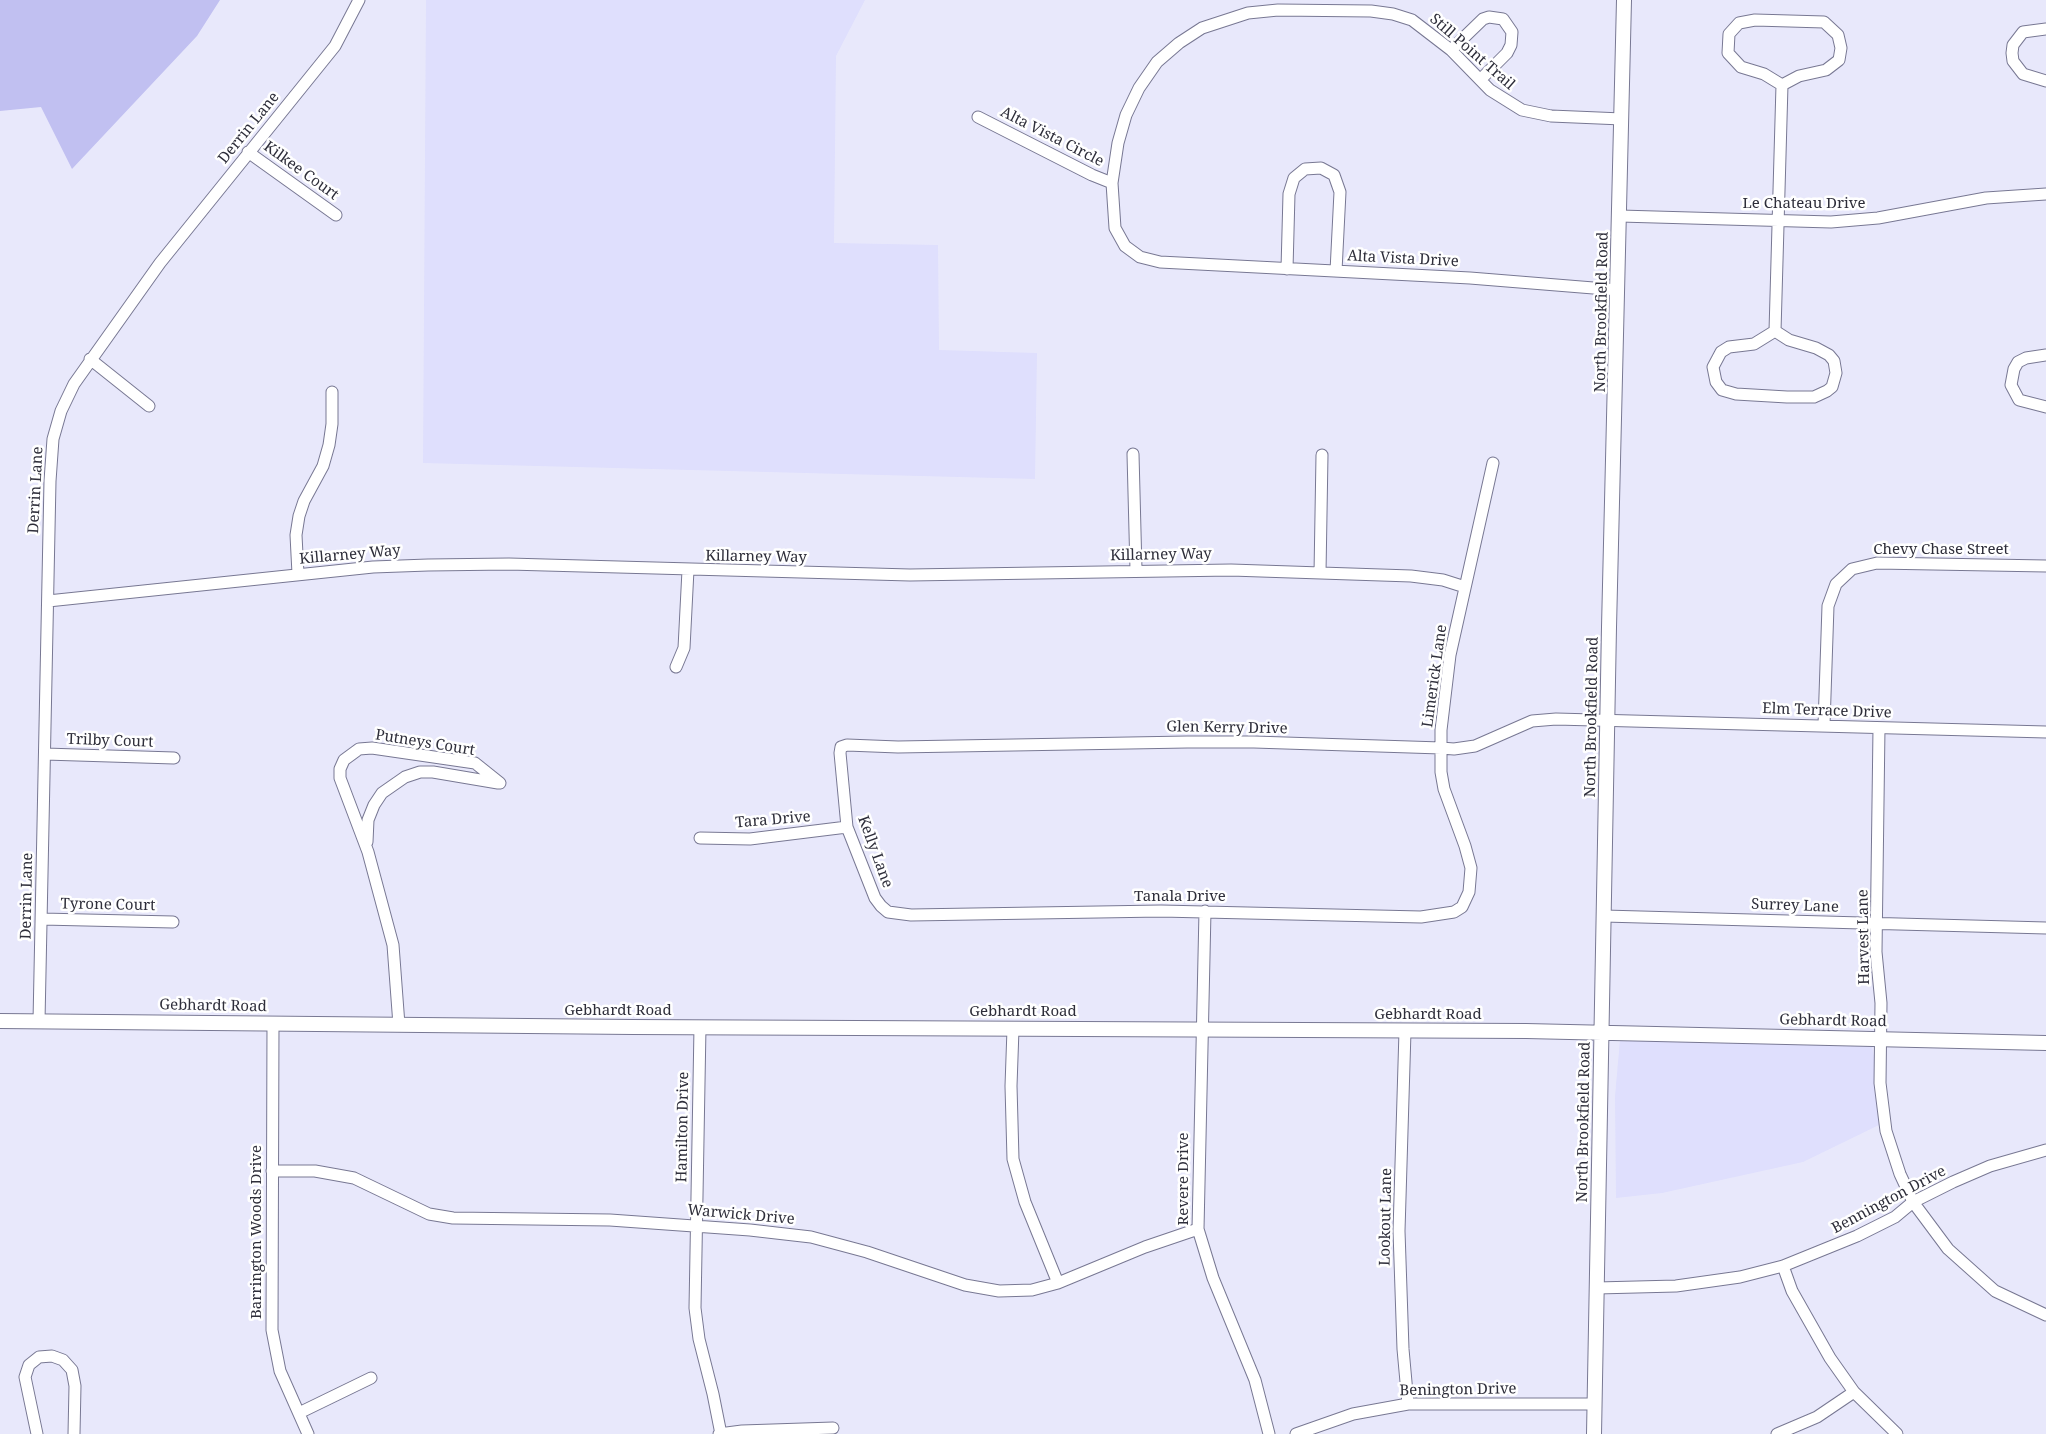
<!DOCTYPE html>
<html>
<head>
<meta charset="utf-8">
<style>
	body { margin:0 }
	canvas { display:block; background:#e8e8fb }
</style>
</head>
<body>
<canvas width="2046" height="1434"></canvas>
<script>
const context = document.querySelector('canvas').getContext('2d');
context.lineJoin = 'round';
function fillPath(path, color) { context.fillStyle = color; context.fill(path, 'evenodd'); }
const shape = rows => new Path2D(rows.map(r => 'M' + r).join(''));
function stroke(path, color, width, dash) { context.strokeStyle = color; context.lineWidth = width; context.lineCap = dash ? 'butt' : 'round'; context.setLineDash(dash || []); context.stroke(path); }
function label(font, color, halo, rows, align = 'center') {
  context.font = font + ' "Noto Serif",serif'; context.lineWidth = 5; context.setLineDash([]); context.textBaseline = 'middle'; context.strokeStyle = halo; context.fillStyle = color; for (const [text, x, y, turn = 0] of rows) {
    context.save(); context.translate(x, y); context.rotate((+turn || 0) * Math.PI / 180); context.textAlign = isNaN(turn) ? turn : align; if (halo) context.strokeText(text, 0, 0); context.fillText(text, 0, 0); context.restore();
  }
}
fillPath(shape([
	[426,0,865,0,836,56,834,243,938,245,939,350,1037,353,1035,479,423,463],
	[1620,1040,1864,1042,1872,1047,1875,1062,1874,1087,1879,1125,1803,1162,1662,1193,1616,1198,1615,1096]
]), '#dfdffd');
fillPath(shape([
	[0,0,220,0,197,36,72,169,41,107,0,111]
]), '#c1c0f1');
const minor = shape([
	[1755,20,1824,22,1838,35,1841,48,1839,60,1826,70,1799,76,1782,85,1764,74,1741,67,1728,53,1729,34,1739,23,1755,20],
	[2046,29,2023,32,2013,45,2012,53,2013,61,2023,74,2046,81],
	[1451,50,1483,19,1489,17,1503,19,1512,32,1511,45,1507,53,1481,79],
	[978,117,1092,175,1112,183],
	[248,152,336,215],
	[1620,216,1831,222,1878,218,1986,198,2046,194],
	[1287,269,1289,194,1294,178,1305,169,1321,168,1334,175,1340,192,1336,271],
	[1618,290,1470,278,1160,262,1140,257,1125,246,1115,228,1112,183,1118,143,1126,115,1139,88,1157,62,1179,43,1202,28,1248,13,1278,10,1371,11,1393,14,1412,20,1451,50,1490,90,1522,110,1551,116,1622,119],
	[1775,331,1789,340,1816,348,1829,355,1834,361,1836,373,1832,387,1827,391,1814,397,1787,397,1736,394,1722,390,1716,382,1713,367,1721,352,1729,347,1754,344,1775,331],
	[1775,331,1782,85],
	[2046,355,2026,358,2018,362,2014,369,2011,385,2019,400,2046,407],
	[90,359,149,406],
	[1133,454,1136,570],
	[1493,463,1450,655,1441,730,1441,772,1444,789,1465,846,1471,868,1469,892,1462,907,1454,912,1421,917,1161,911,911,915,888,912,881,906,875,898,847,827,840,753,841,747,847,745,898,747,1187,742,1254,742,1441,748,1454,749,1475,746,1532,721,1556,719,2046,732],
	[1320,573,1322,455],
	[298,574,296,535,299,516,304,501,323,466,329,445,332,424,332,392],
	[48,601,373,567,428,565,509,564,910,575,1231,570,1411,576,1443,580,1465,587],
	[676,667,684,648,688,570],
	[1824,725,1828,606,1836,584,1852,569,1877,563,2046,566],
	[1879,728,1876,952,1881,1003,1880,1083,1886,1131,1900,1174,1913,1202,1948,1249,1995,1291,2046,1315],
	[45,754,174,758],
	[700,838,750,839,847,827],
	[367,842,368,820,374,805,382,793,405,777,420,772,433,772,498,783],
	[1205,911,1198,1229,1213,1278,1255,1380,1269,1434],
	[1604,916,2046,928],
	[42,919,173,922],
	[39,1021,50,481,53,439,61,411,74,384,160,263,335,46,359,0],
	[273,1024,272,1330,280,1371,308,1434],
	[399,1025,393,945,368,852,340,778,340,769,344,760,359,749,372,748,475,763,500,783],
	[700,1027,695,1308,699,1339,713,1394,721,1434],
	[1013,1029,1011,1086,1013,1159,1025,1202,1058,1283],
	[1405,1031,1399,1231,1403,1349,1408,1404],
	[272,1171,315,1171,354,1178,429,1214,453,1218,610,1220,750,1230,811,1237,867,1252,965,1285,999,1291,1032,1290,1058,1283,1145,1247,1198,1229],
	[1783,1266,1792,1291,1830,1358,1854,1392,1897,1434],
	[1597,1288,1676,1286,1740,1277,1783,1266,1857,1236,1895,1217,1913,1202,1953,1182,1990,1166,2046,1150],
	[299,1413,371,1378],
	[37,1434,25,1377,29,1365,39,1357,52,1356,63,1360,72,1370,75,1386,74,1434],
	[719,1434,742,1431,833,1428],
	[1296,1434,1353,1414,1408,1404,1595,1404],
	[1777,1434,1817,1417,1854,1392]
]);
const tertiary = shape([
	[0,1021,633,1027,1526,1031,2046,1043],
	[1594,1434,1609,627,1624,0]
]);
stroke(minor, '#787893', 13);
stroke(tertiary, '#787893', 16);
stroke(minor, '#fff', 11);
stroke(tertiary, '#fff', 14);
label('15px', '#2e2e3a', '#fff', [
	["Still Point Trail",1472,52,41],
	["Derrin Lane",249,128,-51],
	["Alta Vista Circle",1052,137,27],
	["Kilkee Court",301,171,36],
	["Le Chateau Drive",1804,204],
	["Alta Vista Drive",1403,259,3],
	["North Brookfield Road",1602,312,-89],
	["Derrin Lane",36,490,-87],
	["Chevy Chase Street",1941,550],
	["Killarney Way",350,555,-5],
	["Killarney Way",1161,555,-1],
	["Killarney Way",756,557,1],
	["Limerick Lane",1435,676,-82],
	["Elm Terrace Drive",1827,711,2],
	["North Brookfield Road",1592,717,-89],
	["Glen Kerry Drive",1227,728,1],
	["Trilby Court",110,741,2],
	["Putneys Court",425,743,9],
	["Tara Drive",773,820,-5],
	["Kelly Lane",875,852,70],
	["Derrin Lane",27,896,-89],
	["Tanala Drive",1180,897],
	["Tyrone Court",108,905,1],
	["Surrey Lane",1795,906,2],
	["Harvest Lane",1864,937,-91],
	["Gebhardt Road",213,1006,1],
	["Gebhardt Road",618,1011],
	["Gebhardt Road",1023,1012],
	["Gebhardt Road",1428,1015],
	["Gebhardt Road",1833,1021,1],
	["North Brookfield Road",1584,1122,-89],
	["Hamilton Drive",683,1127,-89],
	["Revere Drive",1184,1179,-90],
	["Bennington Drive",1889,1200,-28],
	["Warwick Drive",741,1215,5],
	["Lookout Lane",1386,1217,-89],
	["Barrington Woods Drive",257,1232,-90],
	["Benington Drive",1458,1390,-1]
]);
</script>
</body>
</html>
